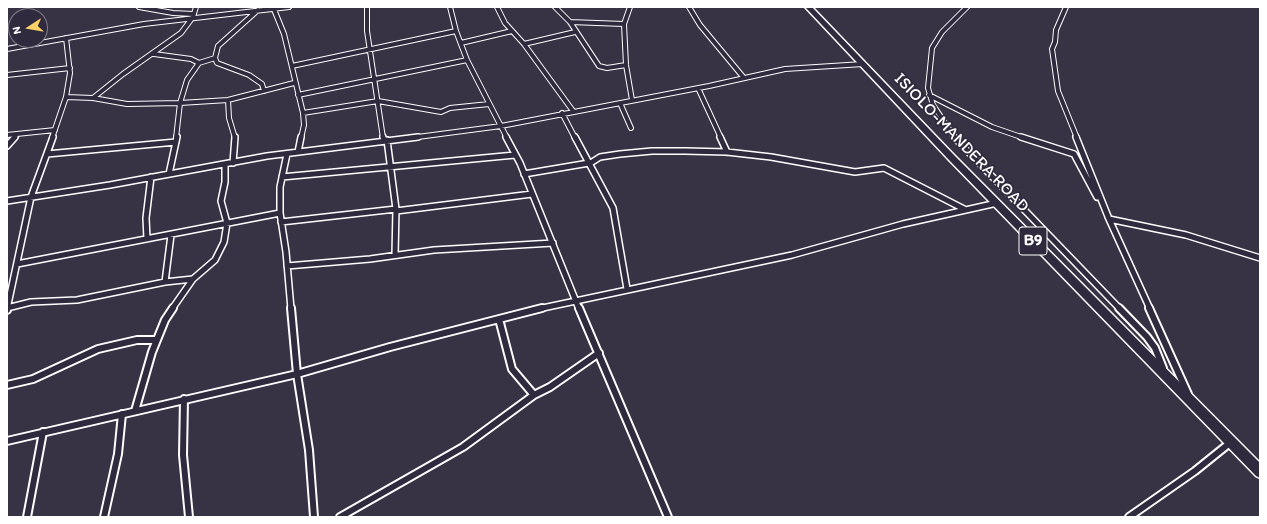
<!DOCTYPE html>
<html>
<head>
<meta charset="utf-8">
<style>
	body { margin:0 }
	#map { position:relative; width:1267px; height:524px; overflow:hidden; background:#373345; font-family:Itim,sans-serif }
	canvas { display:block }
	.frame { position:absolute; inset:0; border:8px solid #fff; pointer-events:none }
	.north { position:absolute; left:8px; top:8px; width:40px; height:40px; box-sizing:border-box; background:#2f2a3d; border:1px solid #827f8b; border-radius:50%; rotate:258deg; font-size:11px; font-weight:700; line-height:16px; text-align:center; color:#fff }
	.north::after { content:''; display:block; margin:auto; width:14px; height:18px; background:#ffd166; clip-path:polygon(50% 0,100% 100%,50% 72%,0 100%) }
</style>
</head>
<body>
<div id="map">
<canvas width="1267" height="524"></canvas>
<div class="frame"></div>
<div class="north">N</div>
</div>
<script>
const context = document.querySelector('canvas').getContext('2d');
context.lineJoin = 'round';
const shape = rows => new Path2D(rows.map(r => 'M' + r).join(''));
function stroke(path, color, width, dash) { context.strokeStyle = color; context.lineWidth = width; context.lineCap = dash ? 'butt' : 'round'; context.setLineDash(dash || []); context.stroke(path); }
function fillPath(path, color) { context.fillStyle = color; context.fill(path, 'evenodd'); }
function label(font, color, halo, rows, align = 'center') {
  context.font = font + ' Itim,sans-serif'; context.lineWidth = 3.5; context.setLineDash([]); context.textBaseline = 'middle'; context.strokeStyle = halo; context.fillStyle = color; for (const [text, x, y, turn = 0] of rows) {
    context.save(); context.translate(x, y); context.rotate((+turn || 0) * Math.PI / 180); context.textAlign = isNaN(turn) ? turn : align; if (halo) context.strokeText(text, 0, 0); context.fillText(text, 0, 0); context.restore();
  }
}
const minorFar2 = shape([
	[139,7,173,13,193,14],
	[273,7,284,34,303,113,304,125,301,138],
	[367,7,367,31,383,138],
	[450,7,456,31,467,60,507,138],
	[497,7,505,23,524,44,573,111],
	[555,7,570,22,599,66,607,68,626,65],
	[630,7,624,24,626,65,632,100],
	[689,7,700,25,744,78],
	[1066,7,1056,30,1055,42,1052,49,1058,91,1077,138],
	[258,10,218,46,215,58,217,63,249,75,262,84,264,91],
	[570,22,624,24],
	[461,43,512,31],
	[524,44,575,32],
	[7,49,144,24,289,7],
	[154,54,191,59,199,63],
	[292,66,456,31],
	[7,75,70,68],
	[698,88,721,138],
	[298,95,467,60],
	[929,95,992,127,1024,138],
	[66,97,93,98,127,104,180,103,228,100,294,83],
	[93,98,123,74,181,33,193,17,196,7],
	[228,100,229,118,235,138],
	[620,103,631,128],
	[303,113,378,101,441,112,450,108,489,104],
	[562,113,575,138],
	[7,135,55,130],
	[14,138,16,135],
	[52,138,66,97,70,73,66,38],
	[176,138,180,103,187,80,199,63,215,58],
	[410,138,501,126,709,86,785,69,863,64],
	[955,138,933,105,928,88,932,48,942,32,967,7]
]);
const minorFar1 = shape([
	[383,137,384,141],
	[506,137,520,163,579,309],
	[575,137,613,208,627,289],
	[720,137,727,152],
	[954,137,1120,309],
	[1021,137,1074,154,1097,197],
	[1076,137,1109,219,1150,309],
	[387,140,396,209,395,255],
	[7,146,15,137],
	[298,152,301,137],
	[47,154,176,142],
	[287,154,280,187,280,213,286,252,291,309],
	[233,163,235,137],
	[589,164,600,157,620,154,652,151,685,151,727,152,771,157,855,172,884,168,964,209],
	[169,174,177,137],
	[524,174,589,163],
	[282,177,515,155],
	[7,201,110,185,267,156,418,137],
	[396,211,532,194],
	[1108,217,1109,219,1186,235,1260,258],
	[281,222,396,209],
	[147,239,146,218,151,177],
	[17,264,280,213],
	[287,266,370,259,434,250,553,243],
	[165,282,171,235],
	[7,308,31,302,77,300,165,282,193,279,215,260,224,242,227,223,221,201,225,182,225,165],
	[7,309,31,197,53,137],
	[172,309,193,279],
	[538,309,792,255,903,224,997,203]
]);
const minor = shape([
	[291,308,297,374,309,450,314,517],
	[579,308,668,517],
	[1119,308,1147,337,1155,348,1163,368],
	[1149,308,1188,394],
	[7,310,7,308],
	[499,319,512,369,534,395],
	[7,385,33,379,98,349,137,340,156,340],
	[184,399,183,455,189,517],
	[135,411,152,352,165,320,173,308],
	[7,441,297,374,390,347,542,308],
	[27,517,43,432],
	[104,517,118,454,122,414],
	[340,517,463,447,534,395,550,387,599,353],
	[1129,517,1195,471,1231,442]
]);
const trunk = shape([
	[805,7,812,7,954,155,1260,463,1260,478,1256,476,948,159,805,7]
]);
stroke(minorFar2, '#fff', 6);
stroke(minorFar1, '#fff', 8);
stroke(minor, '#fff', 10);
stroke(trunk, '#fff', 3);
stroke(minorFar2, '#2f2a3d', 4);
stroke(minorFar1, '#2f2a3d', 5);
stroke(minor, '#2f2a3d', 6);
fillPath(trunk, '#2f2a3d');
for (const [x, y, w] of [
	[1033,241,28]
]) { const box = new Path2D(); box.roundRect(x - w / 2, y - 14, w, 28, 3); context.fillStyle = '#2f2a3d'; context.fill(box); stroke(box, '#fff', 1); }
label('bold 16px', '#fff', null, [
	["B9",1033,241]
]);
label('17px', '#fff', '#2f2a3d', [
	["ISIOLO-MANDERA ROAD",961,143,46]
]);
</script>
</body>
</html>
